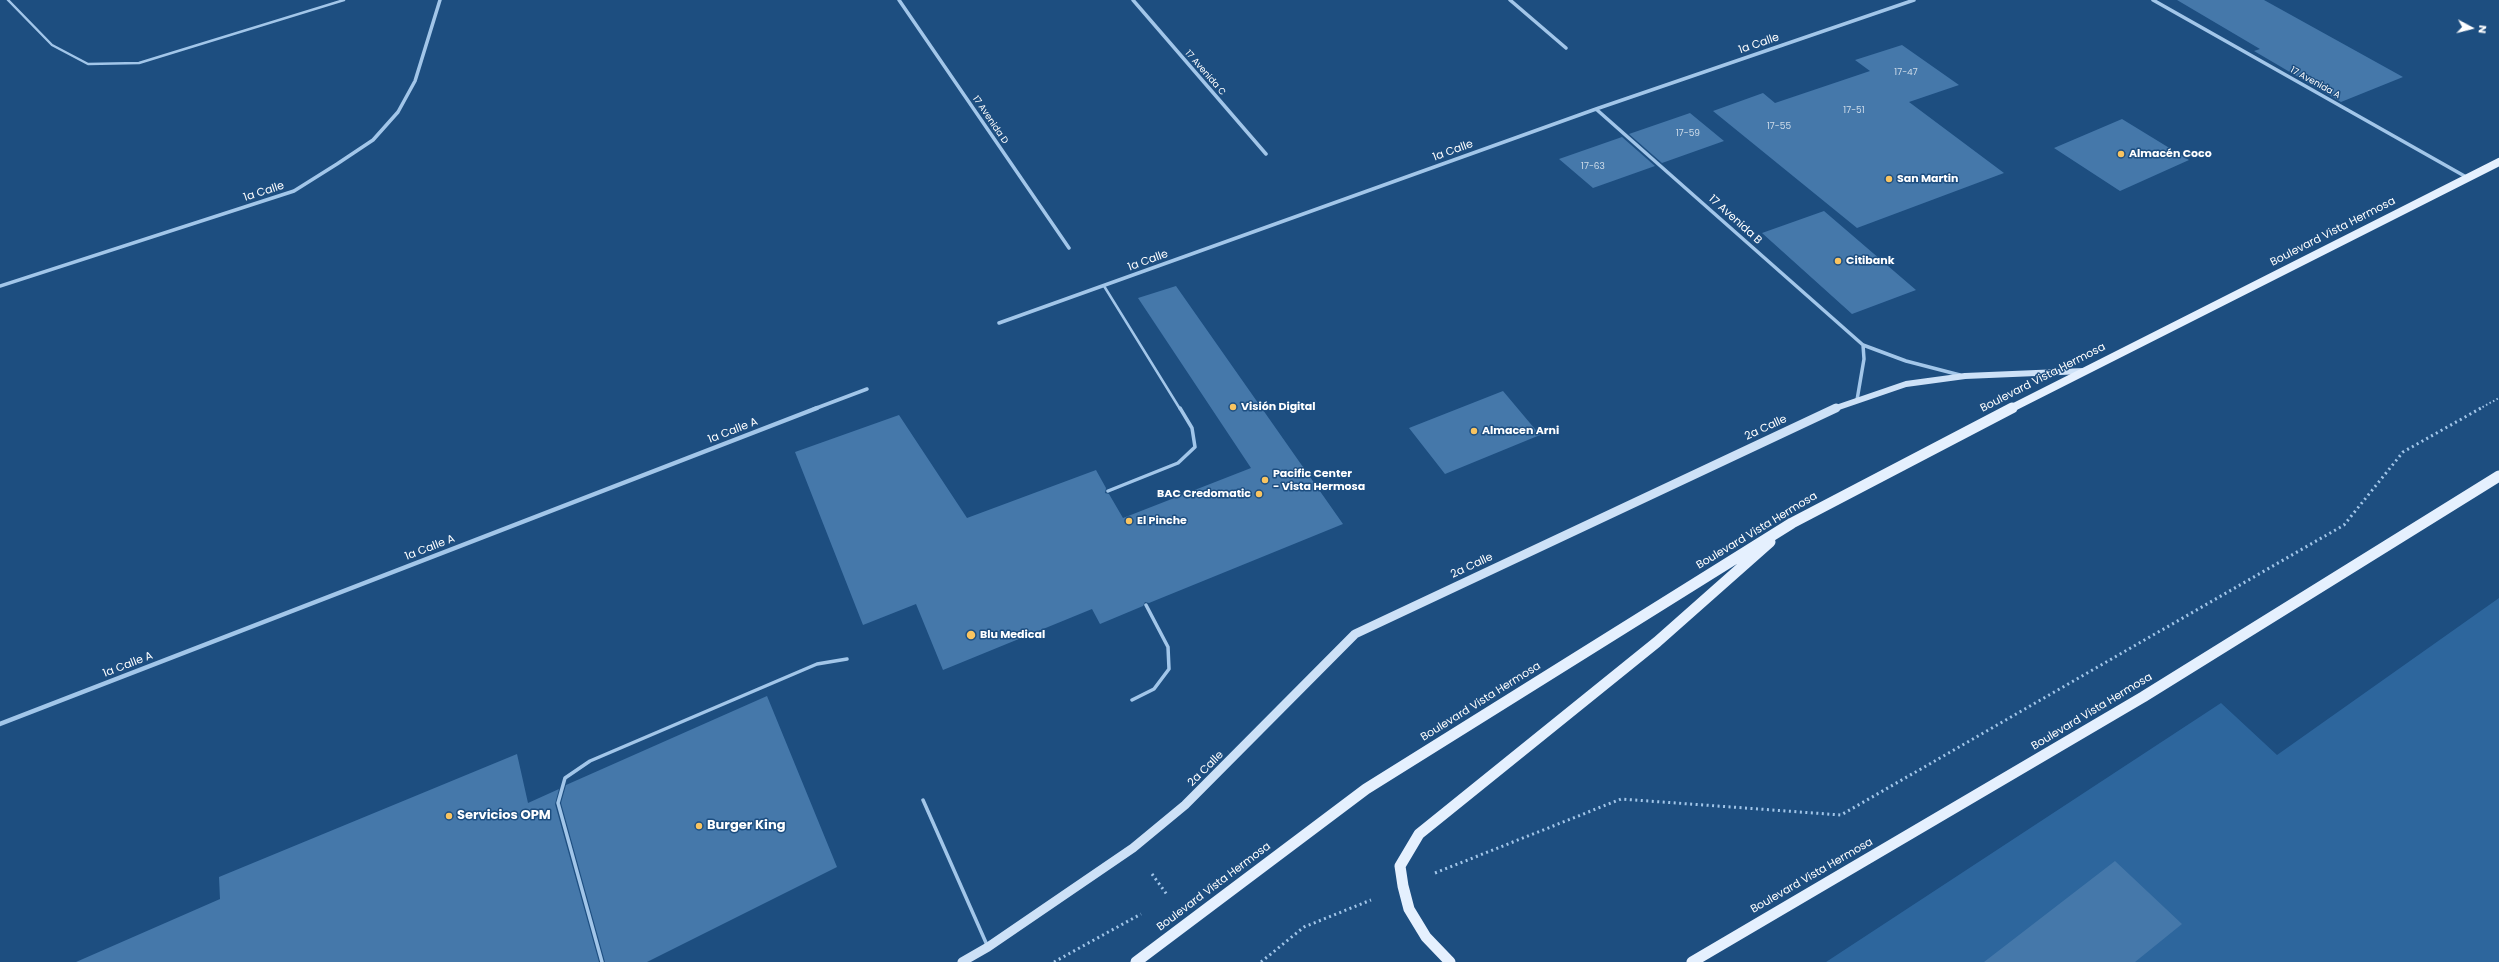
<!DOCTYPE html>
<html>
<head>
<meta charset="utf-8">
<style>
	body { margin:0 }
	#map { position:relative; width:2499px; height:962px; overflow:hidden; background:#1d4e80; font-family:Poppins,sans-serif }
	canvas { display:block }
	.north { position:absolute; left:2451px; top:8px; width:40px; height:40px; -webkit-text-stroke:3px #1d4e80; paint-order:stroke; rotate:97deg; font-size:11px; font-weight:700; line-height:16px; text-align:center; color:#fff }
	.north::after { content:''; display:block; margin:auto; width:14px; height:18px; background:#fff; clip-path:polygon(50% 0,100% 100%,50% 72%,0 100%) }
</style>
</head>
<body>
<div id="map">
<canvas width="2499" height="962"></canvas>
<div class="north">N</div>
</div>
<script>
const context = document.querySelector('canvas').getContext('2d');
context.lineJoin = 'round';
function fillPath(path, color) { context.fillStyle = color; context.fill(path, 'evenodd'); }
const shape = rows => new Path2D(rows.map(r => 'M' + r).join(''));
function stroke(path, color, width, dash) { context.strokeStyle = color; context.lineWidth = width; context.lineCap = dash ? 'butt' : 'round'; context.setLineDash(dash || []); context.stroke(path); }
function label(font, color, halo, rows, align = 'center') {
  context.font = font + ' Poppins,sans-serif'; context.lineWidth = 3; context.setLineDash([]); context.textBaseline = 'middle'; context.strokeStyle = halo; context.fillStyle = color; for (const [text, x, y, turn = 0] of rows) {
    context.save(); context.translate(x, y); context.rotate((+turn || 0) * Math.PI / 180); context.textAlign = isNaN(turn) ? turn : align; if (halo) context.strokeText(text, 0, 0); context.fillText(text, 0, 0); context.restore();
  }
}
fillPath(shape([
	[2499,598,2499,962,1826,962,2221,703,2277,755]
]), '#2d669d');
fillPath(shape([
	[2177,0,2264,0,2403,77,2341,102,2254,51,2260,49],
	[1902,45,1959,85,1909,102,2004,173,1857,228,1713,111,1763,93,1775,103,1870,71,1855,60],
	[1690,113,1724,141,1662,163,1629,134],
	[2122,119,2189,160,2120,191,2054,148],
	[1622,137,1655,166,1593,188,1559,159],
	[1824,211,1916,290,1852,314,1762,233],
	[1176,286,1343,524,1149,603,1145,602,1143,606,1100,624,1092,609,943,670,916,604,863,625,795,452,899,415,967,518,1096,470,1106,488,1105,493,1109,494,1123,518,1251,468,1138,298],
	[1503,391,1540,435,1445,474,1409,428],
	[767,696,837,867,647,962,605,962,561,803,566,785],
	[517,754,528,803,559,789,555,804,599,962,76,962,220,899,219,877],
	[2115,861,2182,924,2135,962,1984,962]
]), '#4578aa');
stroke(shape([
	[2479,409,2499,398]
]), '#a2c6e9', 2, [1.5, 2.5]);
stroke(shape([
	[1435,873,1621,799,1841,815,2344,525,2403,452,2481,408],
	[1152,874,1168,896],
	[1054,962,1141,914],
	[1261,962,1304,927,1371,900]
]), '#a2c6e9', 3, [2, 3.5]);
stroke(shape([
	[8,0,52,45,88,64,139,63,344,0],
	[1104,286,1180,409]
]), '#a2c6e9', 2.5);
stroke(shape([
	[1108,491,1178,463,1195,447,1192,428,1180,408],
	[1132,700,1154,689,1169,669,1168,647,1146,605],
	[923,800,987,945],
	[602,962,558,803,565,778,590,761,817,664,847,659]
]), '#a2c6e9', 3.5);
stroke(shape([
	[899,0,1069,248],
	[1133,0,1266,154],
	[1510,0,1566,48],
	[2153,0,2468,178],
	[1596,109,1863,345,1906,361,1960,375],
	[0,286,294,191,337,164,373,140,398,112,415,81,440,0],
	[999,323,1596,109,1914,0],
	[1857,400,1864,359,1863,345],
	[814,409,867,389]
]), '#a2c6e9', 3.5);
stroke(shape([
	[0,724,817,408]
]), '#a2c6e9', 4.5);
stroke(shape([
	[1833,409,1906,384,1965,376,2084,371]
]), '#cde1f7', 6);
stroke(shape([
	[962,962,988,947,1133,848,1185,805,1355,634,1836,408]
]), '#cde1f7', 9);
stroke(shape([
	[2010,409,2499,162]
]), '#e5f0fe', 8);
stroke(shape([
	[1136,962,1366,789,1792,523,2012,408],
	[1450,962,1426,937,1409,909,1403,886,1400,866,1419,834,1657,642,1770,542],
	[1692,962,2143,697,2499,476]
]), '#e5f0fe', 11);
for (const [x, y, r, color] of [
	[2121,154,4,"#f9c460"],
	[1889,179,4,"#f9c460"],
	[1838,261,4,"#f9c460"],
	[1233,407,4,"#f9c460"],
	[1474,431,4,"#f9c460"],
	[1265,480,4,"#f9c460"],
	[1259,494,4,"#f9c460"],
	[1129,521,4,"#f9c460"],
	[971,635,5,"#f9c460"],
	[449,816,4,"#f9c460"],
	[699,826,4,"#f9c460"]
]) { const dot = new Path2D(); dot.arc(x, y, r, 0, 2 * Math.PI); context.fillStyle = color; context.fill(dot); stroke(dot, '#1d4e80', 1.5); }
label('9px', '#fff', '#1d4e80', [
	["17 Avenida C",1205,73,49],
	["17 Avenida A",2315,83,29],
	["17 Avenida D",990,120,56]
]);
label('9px', '#d0ddea', null, [
	["17-47",1906,73],
	["17-51",1854,111],
	["17-55",1779,127],
	["17-59",1688,134],
	["17-63",1593,167]
]);
label('11px', '#fff', '#1d4e80', [
	["1a Calle",1759,44,-19],
	["1a Calle",1453,151,-20],
	["1a Calle",264,192,-18],
	["17 Avenida B",1735,220,42],
	["Boulevard Vista Hermosa",2333,232,-27],
	["1a Calle",1148,261,-20],
	["Boulevard Vista Hermosa",2043,378,-27],
	["2a Calle",1766,428,-25],
	["1a Calle A",733,431,-21],
	["Boulevard Vista Hermosa",1757,531,-31],
	["1a Calle A",430,548,-21],
	["2a Calle",1472,566,-25],
	["1a Calle A",128,665,-21],
	["Boulevard Vista Hermosa",1481,702,-32],
	["Boulevard Vista Hermosa",2092,712,-31],
	["2a Calle",1206,769,-45],
	["Boulevard Vista Hermosa",1812,876,-30],
	["Boulevard Vista Hermosa",1214,887,-37]
]);
label('bold 11px', '#fff', '#1d4e80', [
	["Almacén Coco",2129,154],
	["San Martin",1897,179],
	["Citibank",1846,261],
	["Visión Digital",1241,407],
	["Almacen Arni",1482,431],
	["Pacific Center",1273,474],
	["- Vista Hermosa",1273,487],
	["BAC Credomatic",1251,494,"right"],
	["El Pinche",1137,521],
	["Blu Medical",980,635]
], 'left');
label('bold 13px', '#fff', '#1d4e80', [
	["Servicios OPM",457,816],
	["Burger King",707,826]
], 'left');
</script>
</body>
</html>
